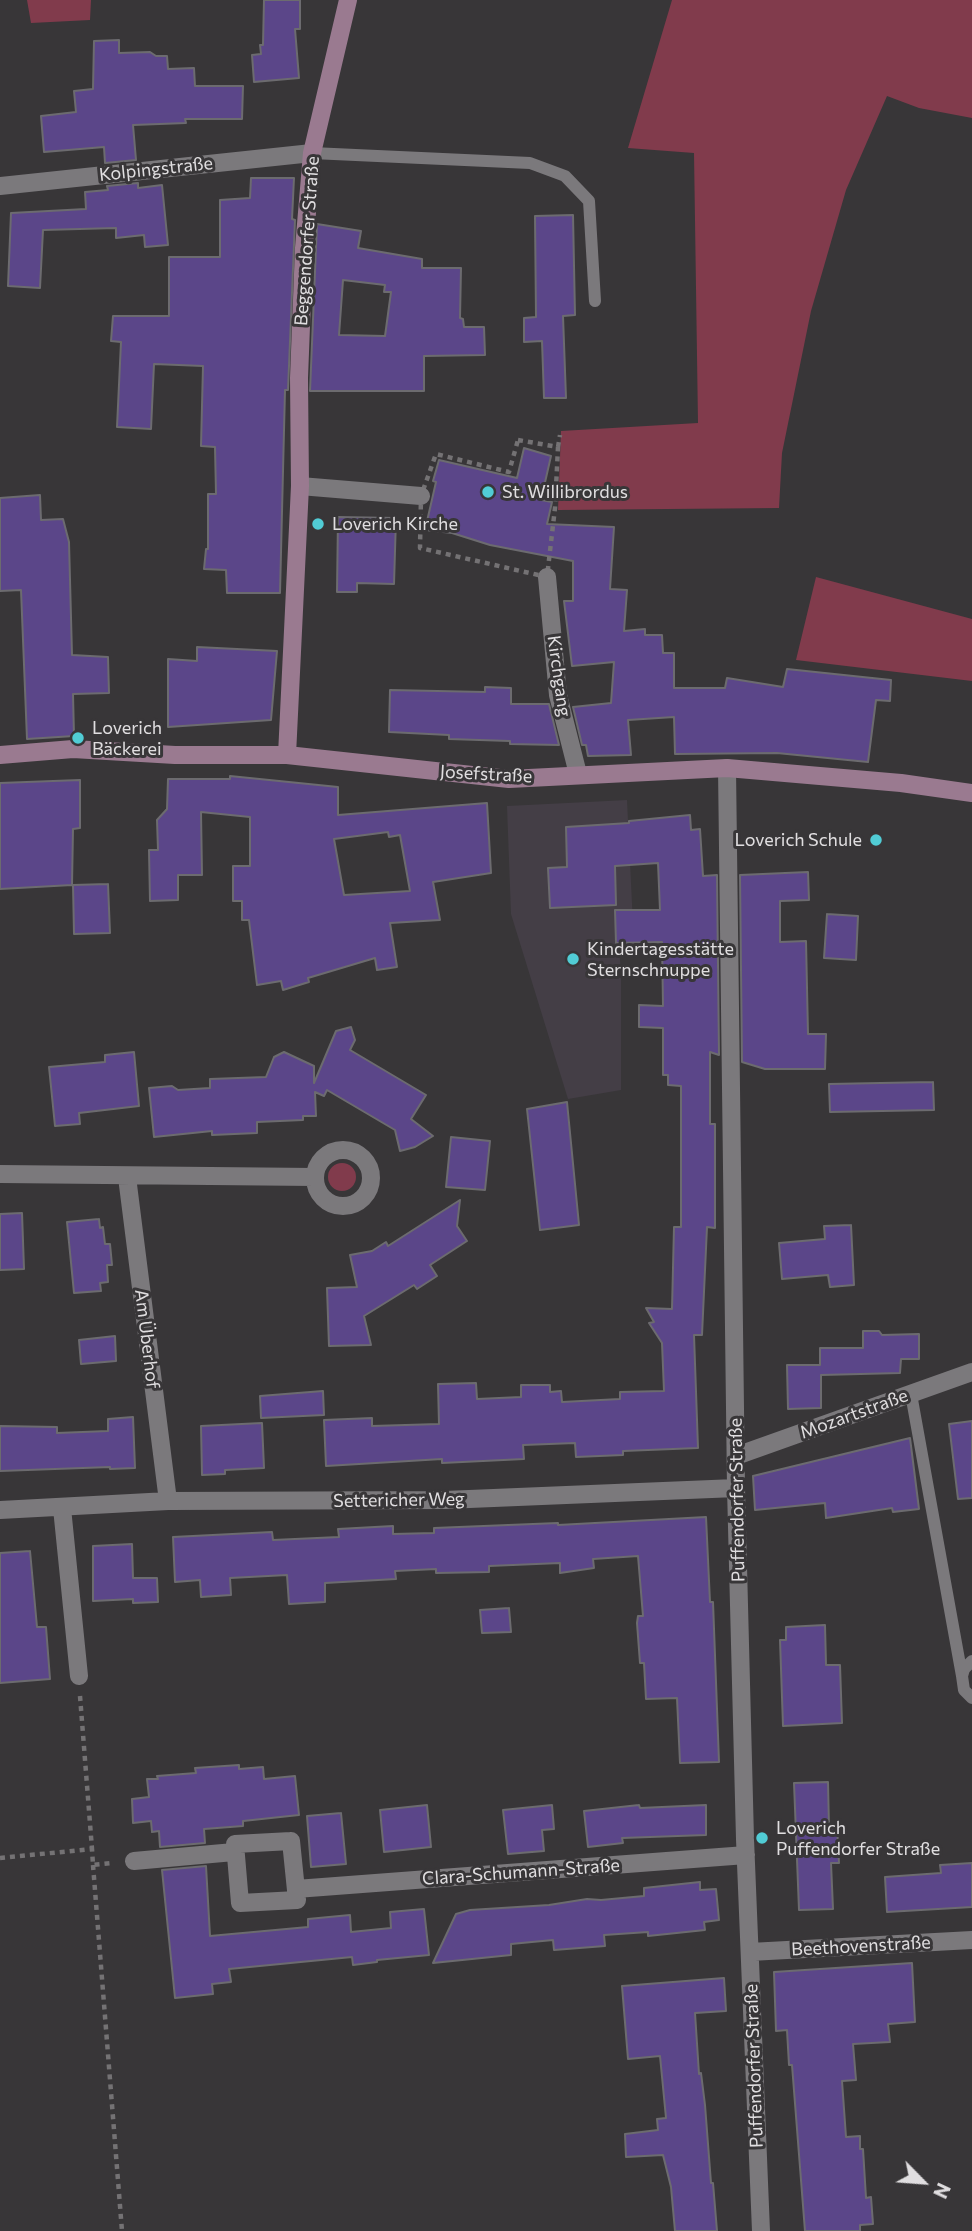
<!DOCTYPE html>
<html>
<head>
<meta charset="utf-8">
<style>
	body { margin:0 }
	#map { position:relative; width:972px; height:2231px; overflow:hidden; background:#383638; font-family:Commissioner,sans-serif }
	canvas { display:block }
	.north { position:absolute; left:888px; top:2147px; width:70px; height:70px; -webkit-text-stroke:5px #383638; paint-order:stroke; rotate:115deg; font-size:19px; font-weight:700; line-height:28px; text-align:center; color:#e0dee0 }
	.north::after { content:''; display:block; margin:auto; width:24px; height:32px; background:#e0dee0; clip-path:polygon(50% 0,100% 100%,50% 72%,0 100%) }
</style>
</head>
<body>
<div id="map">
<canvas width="972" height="2231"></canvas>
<div class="north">N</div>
</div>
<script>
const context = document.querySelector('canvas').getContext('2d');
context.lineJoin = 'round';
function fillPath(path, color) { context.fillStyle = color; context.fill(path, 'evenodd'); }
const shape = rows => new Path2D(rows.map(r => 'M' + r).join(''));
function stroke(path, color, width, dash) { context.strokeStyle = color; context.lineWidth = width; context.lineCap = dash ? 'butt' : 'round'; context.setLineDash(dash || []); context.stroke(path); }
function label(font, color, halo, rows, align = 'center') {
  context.font = font + ' Commissioner,sans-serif'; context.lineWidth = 6; context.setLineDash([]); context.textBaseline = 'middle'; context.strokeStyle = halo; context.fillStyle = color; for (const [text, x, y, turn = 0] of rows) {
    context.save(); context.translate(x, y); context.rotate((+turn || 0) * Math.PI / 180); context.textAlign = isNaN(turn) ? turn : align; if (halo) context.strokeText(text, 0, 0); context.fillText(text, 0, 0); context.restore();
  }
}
fillPath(shape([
	[627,800,634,945,619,947,621,972,621,1090,568,1099,511,914,507,806]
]), '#443e46');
fillPath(shape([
	[27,0,91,0,90,20,31,23],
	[672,0,972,0,972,118,919,108,887,96,846,190,811,311,782,453,779,508,558,510,561,431,698,423,694,153,628,148],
	[816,577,972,619,972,681,796,660],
	'328 1177a14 14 0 1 1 28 0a14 14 0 1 1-28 0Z'
]), '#813b4c');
const building = shape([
	[264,0,300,0,300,29,295,29,299,78,254,82,252,55,261,54,260,45,263,45,264,0],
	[119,40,119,53,150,52,156,56,167,56,168,69,194,68,195,86,243,86,242,119,185,119,186,123,133,125,136,160,105,163,104,147,44,152,41,116,76,112,74,91,93,89,94,41,119,40],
	[251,178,294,178,292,219,295,220,288,390,285,390,280,593,227,593,226,570,204,569,206,549,208,549,208,494,216,494,215,447,201,446,203,366,154,364,151,429,117,427,121,342,111,341,113,316,169,316,169,257,220,257,220,200,250,198,251,178],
	[138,183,138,188,162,185,168,245,145,247,144,235,116,238,116,228,43,230,40,288,8,286,11,213,86,209,85,192,108,190,107,186,138,183],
	[573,215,575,315,563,316,566,398,544,398,542,341,524,342,524,318,536,317,535,216,573,215],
	[317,224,361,231,358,248,422,259,422,268,461,268,460,318,463,319,464,327,484,327,485,355,424,356,424,391,310,391,317,224],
	[343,280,385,285,384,292,391,292,385,336,339,335,343,280],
	[524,448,551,456,541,500,552,502,547,524,614,527,610,589,627,590,624,631,645,629,645,635,662,635,663,653,674,653,674,688,725,688,727,678,783,687,787,669,891,680,890,701,876,700,868,762,777,753,675,754,674,717,628,720,631,755,588,756,586,745,582,745,573,707,611,703,614,662,572,666,564,601,573,601,573,561,490,545,452,533,425,530,436,482,433,481,439,460,517,478,524,448],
	[40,495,41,520,63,519,69,542,72,655,108,657,109,693,73,694,74,736,27,739,21,590,0,591,0,498,40,495],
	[338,517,396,518,394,584,357,583,357,592,337,592,338,517],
	[197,647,277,651,271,720,168,727,168,659,197,661,197,647],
	[485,687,511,688,511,704,549,704,559,745,510,744,510,741,449,739,449,735,389,732,390,690,485,692,485,687],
	[230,776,338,787,338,815,487,803,491,873,433,882,440,920,390,923,397,967,377,970,375,958,308,978,309,982,283,990,281,981,257,985,249,920,242,920,242,901,233,901,233,866,250,866,250,817,201,812,202,875,178,875,178,900,150,901,149,850,158,850,157,820,167,809,168,779,230,779,230,776],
	[388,832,389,837,400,835,410,891,344,895,334,839,388,832],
	[80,780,80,828,73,829,72,885,0,889,0,783,80,780],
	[690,815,691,830,700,829,703,876,717,875,719,1055,710,1052,710,1124,715,1124,715,1228,707,1227,702,1335,694,1335,698,1448,623,1451,623,1455,576,1457,575,1443,523,1445,524,1459,442,1463,442,1459,326,1466,324,1420,372,1418,372,1426,439,1424,438,1384,476,1383,477,1399,521,1397,521,1385,550,1385,550,1392,561,1391,562,1402,620,1399,620,1392,664,1391,662,1343,649,1323,654,1322,646,1308,672,1309,674,1227,681,1227,681,1086,668,1085,668,1075,663,1075,663,1028,639,1027,639,1005,663,1006,662,942,616,943,615,910,660,910,658,863,615,866,616,905,550,908,548,868,567,867,566,827,629,823,629,821,690,815],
	[808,872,809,900,780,901,780,942,806,941,808,1034,826,1034,825,1069,765,1069,742,1062,740,875,808,872],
	[108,884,110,933,74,934,73,885,108,884],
	[827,914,858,916,856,960,824,958,827,914],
	[351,1027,355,1040,350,1050,426,1095,411,1119,433,1136,415,1147,400,1151,395,1130,327,1090,324,1096,315,1092,316,1116,303,1116,303,1120,257,1122,257,1133,212,1135,212,1131,154,1137,149,1088,172,1086,178,1090,210,1088,210,1079,266,1077,274,1057,284,1052,314,1066,314,1083,336,1031,351,1027],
	[134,1052,139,1106,79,1113,80,1124,55,1126,49,1067,105,1062,105,1055,134,1052],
	[933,1082,934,1110,830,1112,829,1084,933,1082],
	[567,1102,579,1225,540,1230,527,1109,567,1102],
	[451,1137,490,1141,485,1190,446,1187,451,1137],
	[460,1200,457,1226,467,1241,430,1265,437,1276,417,1289,414,1285,364,1316,371,1345,329,1346,327,1288,357,1287,350,1255,372,1251,386,1242,388,1246,460,1200],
	[22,1213,24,1269,0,1270,0,1214,22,1213],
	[99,1219,100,1228,103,1227,105,1244,110,1244,112,1265,107,1265,108,1282,100,1283,101,1291,74,1293,67,1222,99,1219],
	[851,1225,854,1285,830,1287,828,1275,782,1279,779,1243,825,1239,824,1226,851,1225],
	[863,1331,879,1331,882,1335,919,1334,919,1359,901,1359,900,1373,821,1375,821,1408,788,1409,787,1365,820,1365,820,1348,863,1348,863,1331],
	[115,1336,116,1361,81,1364,79,1340,115,1336],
	[323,1391,324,1415,261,1418,260,1396,323,1391],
	[133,1417,135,1468,110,1469,110,1467,0,1471,0,1426,57,1427,57,1433,108,1431,108,1419,133,1417],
	[972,1421,972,1498,958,1499,949,1424,972,1421],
	[262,1423,264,1468,225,1470,225,1474,202,1475,201,1426,262,1423],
	[910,1438,919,1509,893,1512,892,1508,826,1518,825,1503,755,1510,753,1476,910,1438],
	[706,1517,710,1602,713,1602,719,1762,680,1763,677,1698,646,1699,644,1663,640,1663,637,1623,638,1616,643,1616,638,1556,593,1559,594,1568,560,1573,560,1563,489,1566,489,1572,436,1573,436,1569,395,1571,396,1579,325,1583,325,1602,289,1604,287,1575,230,1578,231,1595,201,1597,200,1580,175,1582,173,1537,272,1532,273,1540,339,1537,338,1529,393,1526,393,1534,434,1533,434,1528,558,1523,558,1525,706,1517],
	[132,1544,133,1578,157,1578,158,1602,133,1603,133,1599,93,1601,93,1546,132,1544],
	[30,1551,37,1627,46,1627,50,1679,0,1683,0,1553,30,1551],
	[509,1608,511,1632,482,1633,480,1610,509,1608],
	[825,1625,826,1665,840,1665,842,1723,783,1726,780,1640,786,1640,786,1627,825,1625],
	[239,1765,239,1769,263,1767,264,1779,295,1776,299,1815,243,1821,243,1826,204,1829,205,1843,160,1847,159,1831,152,1832,151,1821,133,1823,132,1799,149,1797,147,1779,158,1779,157,1776,196,1773,195,1768,239,1765],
	[828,1782,829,1827,837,1826,839,1863,831,1863,833,1909,799,1910,794,1783,828,1782],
	[427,1805,431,1847,384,1852,380,1810,427,1805],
	[552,1805,554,1829,542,1830,544,1851,508,1854,503,1810,552,1805],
	[639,1805,640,1808,706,1805,706,1835,622,1838,623,1843,588,1847,584,1811,639,1805],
	[341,1813,346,1864,311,1867,307,1816,341,1813],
	[972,1863,972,1907,887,1912,885,1877,941,1873,940,1865,972,1863],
	[206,1866,210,1936,308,1927,308,1919,350,1915,351,1932,391,1928,390,1912,424,1909,429,1955,377,1960,377,1962,353,1965,352,1957,229,1969,231,1982,212,1984,213,1994,175,1998,162,1870,206,1866],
	[700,1882,700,1890,716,1889,719,1920,704,1922,705,1930,648,1936,648,1932,604,1935,605,1946,554,1950,553,1940,511,1944,511,1955,433,1963,456,1914,470,1910,549,1905,587,1899,601,1900,644,1896,644,1888,700,1882],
	[912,1963,915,2022,888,2024,890,2042,853,2044,856,2080,842,2081,846,2137,860,2136,860,2149,863,2149,866,2198,871,2197,873,2224,860,2225,860,2231,805,2231,792,2065,789,2065,787,2030,776,2031,774,1972,912,1963],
	[724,1978,726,2011,695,2013,699,2074,701,2073,705,2105,711,2183,713,2183,717,2231,675,2231,671,2187,663,2155,626,2157,625,2134,658,2130,657,2119,666,2118,660,2056,628,2059,622,1986,724,1978]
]);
fillPath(building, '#5b4689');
stroke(building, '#6c6b6f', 2);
stroke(shape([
	[518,440,558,447,555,508,547,577,420,548,421,496,436,454,509,472,518,440],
	[558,447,560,435],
	[80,1696,92,1849],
	[0,1858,92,1849,93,1865,113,1863],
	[93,1865,122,2231]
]), '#747274', 4.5, [5, 5]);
stroke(shape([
	[312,153,530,163,565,176,589,201,595,301],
	[911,1394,962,1676],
	[972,1661,964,1669,962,1676,964,1690,972,1698]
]), '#7b797c', 12);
stroke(shape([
	[0,186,312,153],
	[300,486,421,496],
	[547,577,558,695,578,774],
	[727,768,736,1488,745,1839,761,2231],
	'315 1178a28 28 0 1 1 56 0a28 28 0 1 1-56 0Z',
	[0,1174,315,1177],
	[127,1177,168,1501],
	[736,1456,972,1372],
	[62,1508,79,1676],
	[0,1510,168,1501,445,1500,736,1488],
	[291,1841,297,1900,240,1903,235,1844,291,1841],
	[134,1861,234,1852],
	[296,1889,746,1855],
	[750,1952,972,1940]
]), '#7b797c', 18);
stroke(shape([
	[0,755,73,749,175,755,287,755,509,779,727,768,901,783,972,793],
	[287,755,300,486,299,378,304,248,312,153,348,0]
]), '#9a7a90', 18);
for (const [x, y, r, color] of [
	[488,492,7,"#51ccd5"],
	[318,524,7,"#51ccd5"],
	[78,738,7,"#51ccd5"],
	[876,840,7,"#51ccd5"],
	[573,959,7,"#51ccd5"],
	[762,1838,7,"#51ccd5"]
]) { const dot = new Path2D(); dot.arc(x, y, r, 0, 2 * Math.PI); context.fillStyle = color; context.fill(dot); stroke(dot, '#383638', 2.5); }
label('18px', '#e0dee0', '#383638', [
	["Kolpingstraße",156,169,-6],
	["Beggendorfer Straße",307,241,-86],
	["Kirchgang",559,676,82],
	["Josefstraße",486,774,3],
	["Am Überhof",147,1339,83],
	["Mozartstraße",854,1414,-20],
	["Settericher Weg",399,1500,-1],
	["Puffendorfer Straße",737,1500,-91],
	["Clara-Schumann-Straße",521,1872,-4],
	["Beethovenstraße",861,1946,-3],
	["Puffendorfer Straße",754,2066,-92]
]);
label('18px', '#e0dee0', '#383638', [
	["St. Willibrordus",502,492],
	["Loverich Kirche",332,524],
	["Loverich",92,728],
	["Bäckerei",92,749],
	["Loverich Schule",862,840,"right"],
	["Kindertagesstätte",587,949],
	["Sternschnuppe",587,970],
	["Loverich",776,1828],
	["Puffendorfer Straße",776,1849]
], 'left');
</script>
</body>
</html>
